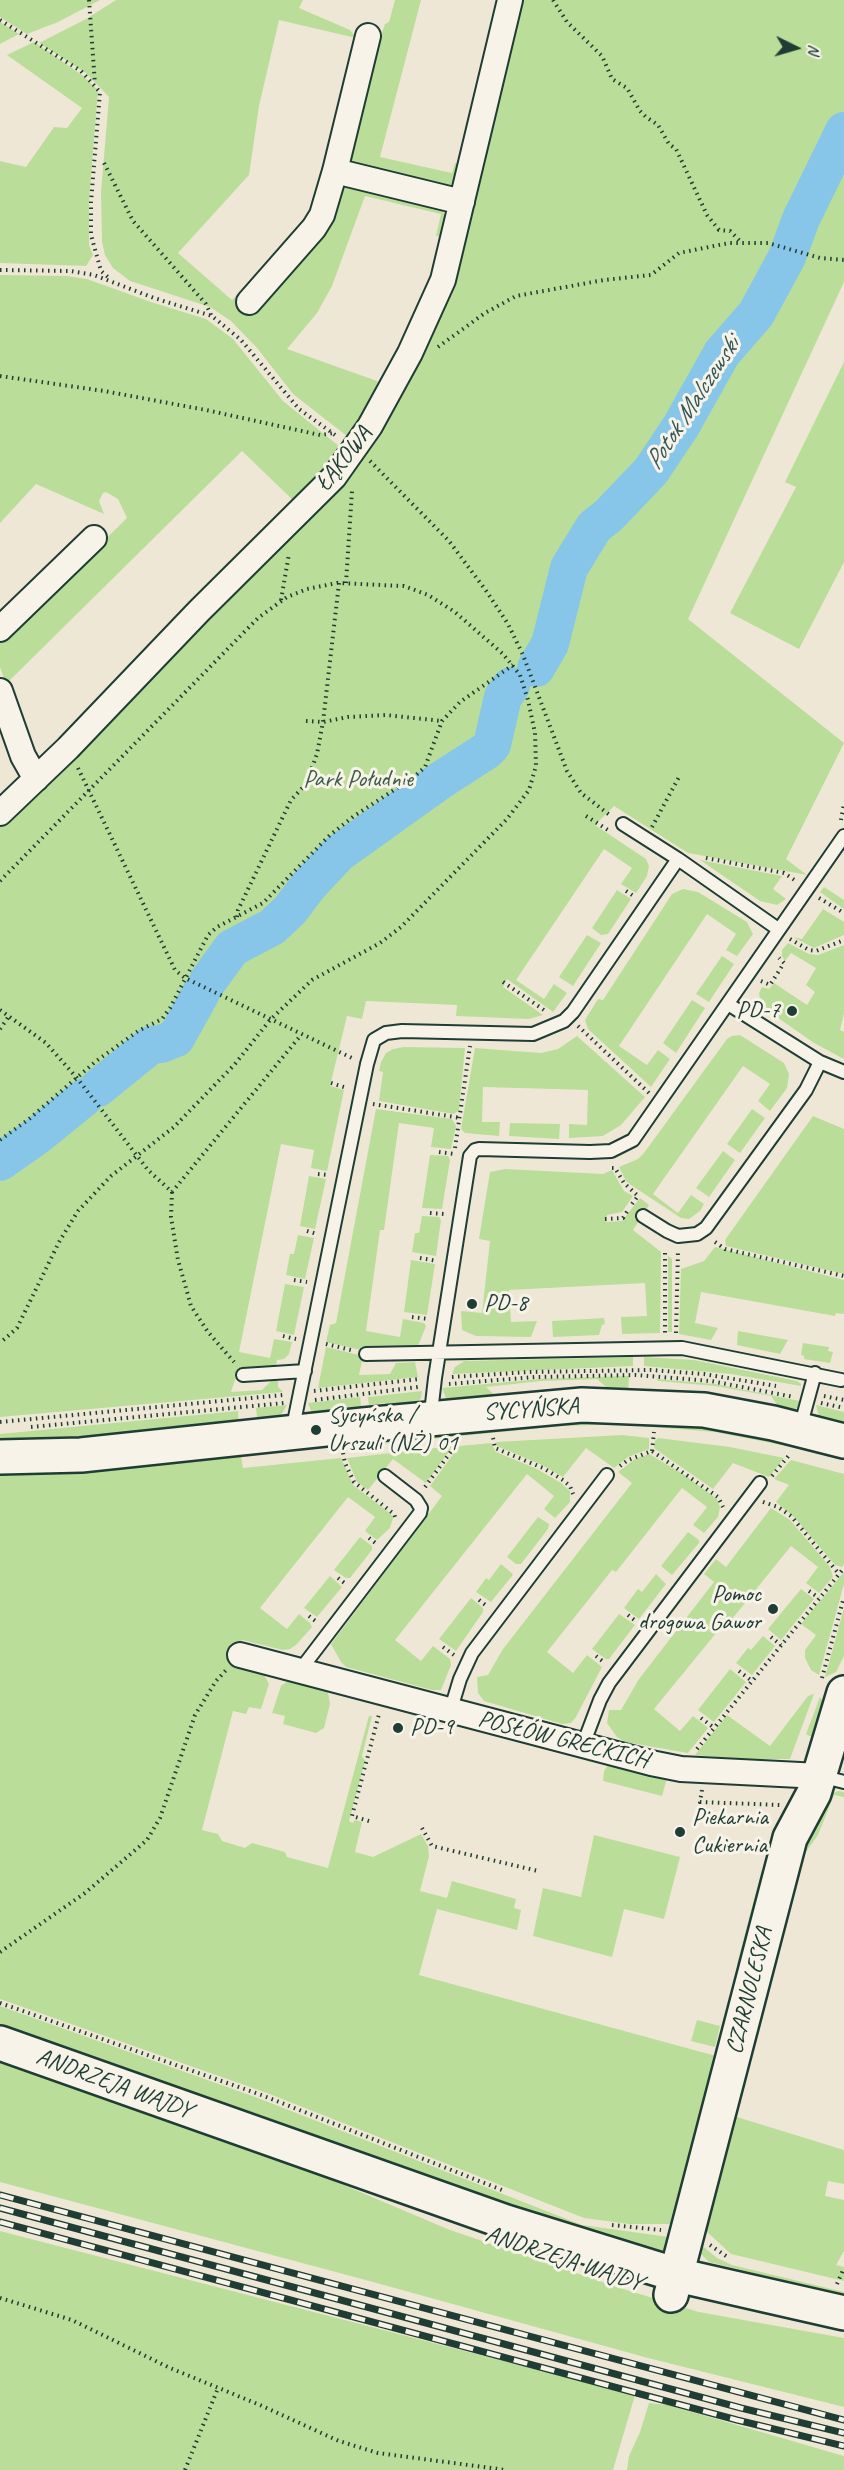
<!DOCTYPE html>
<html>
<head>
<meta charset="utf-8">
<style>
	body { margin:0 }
	#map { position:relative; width:844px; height:2470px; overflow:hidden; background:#efe7d5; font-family:Caveat,sans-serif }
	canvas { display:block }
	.north { position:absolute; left:766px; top:18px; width:60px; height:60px; -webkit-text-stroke:4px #f7f3e8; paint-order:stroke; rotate:95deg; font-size:16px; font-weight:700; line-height:24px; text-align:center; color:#1f3d34 }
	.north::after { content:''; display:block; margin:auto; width:21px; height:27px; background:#1f3d34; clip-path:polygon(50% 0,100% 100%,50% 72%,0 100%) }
</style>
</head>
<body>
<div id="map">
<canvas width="844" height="2470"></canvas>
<div class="north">N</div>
</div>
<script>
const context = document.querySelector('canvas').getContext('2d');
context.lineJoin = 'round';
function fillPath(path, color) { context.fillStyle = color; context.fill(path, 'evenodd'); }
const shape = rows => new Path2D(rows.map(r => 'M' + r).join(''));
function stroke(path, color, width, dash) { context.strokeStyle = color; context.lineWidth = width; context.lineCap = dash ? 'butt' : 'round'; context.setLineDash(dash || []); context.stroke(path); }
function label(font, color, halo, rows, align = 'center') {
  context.font = font + ' Caveat,sans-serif'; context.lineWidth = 6; context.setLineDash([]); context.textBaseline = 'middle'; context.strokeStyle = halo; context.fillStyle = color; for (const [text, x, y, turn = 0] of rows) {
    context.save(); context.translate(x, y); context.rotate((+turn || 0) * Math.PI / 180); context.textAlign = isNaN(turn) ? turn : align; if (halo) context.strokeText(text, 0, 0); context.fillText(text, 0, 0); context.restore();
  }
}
fillPath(shape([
	[0,0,100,0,58,22,27,34,0,17],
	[116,0,303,0,299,8,350,30,356,38,279,20,259,106,249,175,178,253,232,300,237,295,255,311,340,188,345,185,434,206,443,210,446,227,443,237,436,236,441,214,365,196,332,286,317,313,287,349,377,381,380,390,352,440,293,394,257,348,231,321,210,307,130,281,113,268,105,255,102,242,101,192,109,97,86,73,39,43,86,19],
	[395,0,421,0,380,157,452,173,455,163,461,165,455,181,447,188,347,165,372,62,385,24,389,22],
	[518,0,844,0,844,282,688,619,844,743,786,859,807,875,688,853,614,806,595,825,646,859,649,866,647,876,636,893,621,884,632,868,604,849,516,980,544,999,554,984,567,993,553,1012,507,979,503,987,543,1015,529,1019,456,1016,457,1005,366,1001,362,1019,347,1016,330,1086,344,1090,327,1171,311,1168,314,1150,281,1144,239,1352,270,1358,274,1339,292,1342,289,1354,284,1359,277,1360,276,1366,239,1368,231,1392,262,1390,272,1380,278,1381,278,1387,283,1392,0,1417,0,824,293,531,414,364],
	[0,22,19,34,0,44],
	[34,42,82,75,98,90,89,201,89,245,93,255,86,266,0,263,0,161,26,167,54,127,67,128,82,108,7,55],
	[0,275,67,276,87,279,151,302,206,319,233,339,283,401,345,451,297,504,242,451,6,684,0,667,0,643,127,518,118,499,106,492,103,493,99,501,104,514,36,484,0,523],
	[844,362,844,562,799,649,730,613,796,487,785,482],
	[700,860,782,876,773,889,786,899,777,905,760,901],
	[824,887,844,900,844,909,820,892],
	[683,889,698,892,747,922,753,934,737,956,726,950,736,934,707,914,619,1046,647,1065,658,1050,670,1059,651,1087,588,1029,585,1020,598,999,603,1000,672,894],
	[617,890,631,899,608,934,601,935,592,928],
	[823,909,844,922,844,935,814,948,793,937,802,939],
	[587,935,601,943,573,986,559,977],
	[788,943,809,954,818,955,844,945,844,1014,840,1030,844,1032,844,1059,814,1043,771,1013,760,999,759,993,762,987,769,989,774,983,807,1005,815,992,806,985,816,968,791,953,785,961,782,956,782,950],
	[722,956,734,964,709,1002,696,994],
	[692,1000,705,1008,676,1053,663,1043],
	[740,1035,784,1063,789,1074,787,1088,770,1111,758,1101,770,1084,743,1066,653,1194,678,1213,691,1195,704,1204,700,1211,689,1219,681,1218,631,1185,626,1181,619,1167,638,1159,644,1153,727,1039,732,1036],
	[577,1036,645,1097,621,1125,603,1136,569,1138,569,1124,587,1125,588,1090,483,1087,482,1122,500,1122,499,1136,465,1133,461,1129,475,1048,541,1053,558,1049],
	[404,1047,465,1048,459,1110,454,1114,379,1101,383,1072,379,1071,381,1062,386,1053,393,1049],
	[376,1109,452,1119,456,1126,451,1149,431,1147,434,1128,399,1123,384,1230,380,1230,366,1331,400,1337,403,1319,424,1323,426,1326,418,1346,366,1348,365,1351,326,1342,330,1325,336,1323],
	[752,1109,765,1118,740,1153,727,1144],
	[813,1116,844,1129,844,1274,726,1246,725,1240],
	[510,1123,560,1124,559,1139,509,1136],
	[723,1151,735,1160,709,1197,696,1188],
	[430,1155,448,1156,450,1160,442,1209,422,1208],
	[505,1169,603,1174,612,1170,624,1191,633,1196,622,1212,607,1215,606,1222,622,1221,640,1198,649,1205,633,1230,661,1252,660,1333,622,1334,621,1317,647,1316,645,1283,509,1290,511,1322,537,1321,531,1337,476,1336,462,1330,461,1311,482,1313,490,1241,479,1239,490,1172],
	[309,1176,326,1179,315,1229,300,1226],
	[422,1216,439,1217,441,1220,436,1256,412,1252,415,1233,419,1233],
	[298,1235,314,1238,305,1279,286,1275,290,1254,294,1254],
	[715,1247,844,1280,844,1314,836,1313,835,1316,701,1292,695,1323,718,1328,711,1340,679,1334,681,1269,704,1261],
	[668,1256,672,1259,672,1332,668,1332],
	[411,1260,435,1264,427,1315,404,1312],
	[285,1284,304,1287,294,1335,276,1331],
	[604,1318,605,1324,602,1325,599,1335,553,1337,552,1321],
	[738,1331,788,1340,780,1354,737,1345],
	[803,1343,829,1347,828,1351,833,1352,830,1363,804,1359,804,1356,801,1355],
	[326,1347,363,1356,359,1375,390,1374,396,1363,415,1362,418,1377,318,1388],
	[633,1357,633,1366,452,1374,455,1367,464,1361],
	[644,1357,694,1360,797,1381,801,1384,801,1386,731,1374,644,1366],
	[629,1376,628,1393,613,1393,597,1379,541,1381,486,1387,501,1401,450,1402,446,1398,442,1388,540,1379],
	[656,1379,715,1384,800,1401,799,1406,792,1412,782,1412,771,1396,715,1386,658,1381],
	[422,1391,421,1398,414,1407,386,1412,385,1403,369,1405,368,1397],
	[360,1397,361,1406,335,1409,336,1417,316,1417,312,1413,308,1403],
	[287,1405,279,1418,258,1426,256,1408],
	[816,1405,844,1412,844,1429,823,1421,819,1417],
	[238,1411,239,1427,0,1446,0,1434],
	[624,1418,624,1424,562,1426,340,1448,339,1440],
	[640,1418,737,1429,844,1454,844,1460,792,1447,715,1432,640,1426],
	[622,1435,649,1438,649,1449,628,1457,614,1468,586,1448,563,1477,542,1465,497,1446,496,1442],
	[658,1438,730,1447,784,1458,769,1477,733,1463,713,1489,654,1448,655,1441],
	[491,1443,496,1452,537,1469,561,1483,570,1491,570,1502,555,1518,544,1509,554,1496,527,1474,395,1640,421,1661,433,1646,450,1659,451,1665,441,1690,432,1690,346,1667,341,1662,331,1644,442,1496,430,1486,459,1446],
	[453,1446,426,1483,393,1459,368,1490,357,1482,347,1458],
	[240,1450,243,1468,341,1458,353,1485,391,1514,393,1518,390,1528,377,1540,365,1531,375,1517,348,1497,260,1608,287,1629,299,1614,310,1623,312,1627,296,1645,290,1649,283,1650,242,1640,236,1664,262,1671,269,1684,261,1709,249,1707,246,1714,233,1711,202,1830,218,1834,222,1841,245,1848,252,1843,285,1852,287,1857,328,1868,369,1716,372,1716,362,1756,365,1761,349,1821,353,1823,355,1820,362,1822,355,1852,373,1857,421,1834,428,1846,429,1856,420,1891,447,1898,452,1881,516,1899,514,1908,521,1910,517,1930,437,1909,419,1975,716,2056,673,2224,629,2224,584,2218,267,2093,0,1999,0,1468],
	[649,1454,683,1474,717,1499,720,1507,718,1517,704,1533,693,1525,707,1507,682,1488,616,1572,612,1570,547,1652,573,1673,587,1655,602,1667,576,1717,571,1723,562,1724,484,1701,478,1693,477,1677,488,1675,503,1649,632,1483,618,1472,635,1459],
	[791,1460,844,1474,844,1564,842,1567,835,1565,795,1518,776,1502,789,1485,774,1479],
	[771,1508,790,1520,830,1567,833,1577,819,1593,806,1583,818,1567,791,1546,724,1629,721,1627,654,1709,680,1731,693,1716,708,1728,688,1753,625,1742,617,1737,607,1723,609,1710,621,1710,639,1679,714,1582,704,1574,716,1559,726,1567],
	[538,1517,549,1524,548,1529,521,1564,516,1564,507,1557],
	[688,1532,699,1540,699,1543,672,1575,661,1566],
	[360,1537,372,1546,372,1550,350,1578,346,1578,334,1570],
	[501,1564,513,1574,512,1576,491,1602,476,1592,486,1578,489,1580],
	[844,1572,844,1584,819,1675,811,1670,805,1658,805,1650,816,1635,801,1624],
	[656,1574,666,1584,639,1619,624,1608,638,1589,642,1592],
	[330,1576,342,1587,317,1617,304,1608],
	[801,1589,814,1599,781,1640,768,1629],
	[471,1598,483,1608,483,1612,456,1651,439,1639],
	[844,1608,844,1656,836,1672,825,1677],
	[619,1614,635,1625,609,1659,606,1659,592,1649],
	[763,1636,775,1646,752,1675,736,1663,748,1648,751,1650],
	[730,1669,746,1682,714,1722,698,1710],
	[289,1680,325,1689,328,1693,330,1704,324,1728,316,1733,283,1724,285,1716,272,1713,281,1686],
	[814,1694,790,1759,741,1759,695,1755,727,1715,770,1746,808,1696],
	[820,1697,827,1709,819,1741,806,1734],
	[608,1765,667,1778,662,1796,603,1781,604,1771],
	[838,1791,844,1792,844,1797,834,1795,818,1835,803,1856,797,1855,830,1795],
	[594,1835,680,1857,664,1919,624,1909,612,1957,533,1936,543,1888,581,1897],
	[762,1869,764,1869,739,1965,737,1964],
	[0,2006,258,2098,582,2225,676,2238,673,2245,661,2258,525,2219,502,2202,459,2186,437,2186,0,2030],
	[697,2020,720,2026,715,2047,691,2041],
	[0,2056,275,2156,450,2230,620,2288,699,2312,844,2338,844,2407,648,2358,373,2282,0,2182],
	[737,2117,844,2150,844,2184,828,2181,825,2196,844,2200,844,2251,836,2265,844,2267,844,2281,731,2254,706,2231,733,2123],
	[0,2231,635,2395,613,2470,0,2470],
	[699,2243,717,2258,732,2265,844,2292,844,2296,709,2262,701,2254],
	[649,2403,668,2405,844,2456,844,2470,627,2470,629,2456,640,2432]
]), '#bade99');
stroke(shape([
	[536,668,550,644,569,568,594,527,609,515,651,471,681,426,722,353,756,314,787,257,801,219,844,131],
	[208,981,232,948,272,927,290,910,309,885,339,853,441,780,486,751,492,745,503,697,511,686],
	[98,1088,151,1045,161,1044,176,1038,201,993],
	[0,1162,37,1136,85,1097]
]), '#87c6e8', 38);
const lane = shape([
	[623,824,678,859,778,929],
	[728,1004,820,1062,844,1072],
	[643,1216,667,1231,678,1236,697,1234,706,1228,806,1090,820,1062],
	[366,1354,682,1348,841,1380],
	[243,1375,305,1371],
	[434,1417,432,1404,435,1378,470,1156,475,1150,479,1149,590,1152,611,1151,633,1140,844,836],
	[800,1428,815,1373],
	[292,1432,367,1064,374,1040,386,1033,402,1031,533,1034,564,1021,573,1012,678,859],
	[301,1669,420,1513,421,1508,416,1500,385,1476],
	[450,1712,460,1679,472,1653,607,1475],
	[583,1745,600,1700,609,1683,760,1483],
	[820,1776,844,1782]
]);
const street = shape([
	[335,171,462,202],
	[249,302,314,228,322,215,335,171,368,36],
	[0,629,94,538],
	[0,691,23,756,36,779],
	[0,813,68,748,199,611,334,477,370,426,410,353,443,280,510,0],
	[240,1655,651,1763,681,1769,820,1776]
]);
const secondary = shape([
	[0,1457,81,1455,363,1425,582,1405,704,1410,773,1423,844,1441],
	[0,2043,506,2222,677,2275,844,2313],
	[671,2295,790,1838,814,1793,844,1693]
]);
stroke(lane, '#1f3d34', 16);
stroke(street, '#1f3d34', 28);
stroke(secondary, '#1f3d34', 38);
stroke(shape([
	[89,0,95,84],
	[553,0,567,22,602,56,612,79,627,88,640,111,646,117,658,125,669,144,676,149,707,215,719,230,730,231,742,243],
	[0,20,81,71,100,92,91,202,91,235,101,271,109,278],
	[104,163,133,221,206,304,211,315],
	[0,270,70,271,94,275,154,298,212,316,241,340,299,409,338,437],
	[438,347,485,313,516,296,604,280,651,275,679,253,729,243,768,243,820,258,844,260],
	[0,376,104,391,206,410,320,435,334,433],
	[370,461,449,541,487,592,508,624,523,655,567,771,581,793,611,816],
	[346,583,352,491],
	[281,600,289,554],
	[306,721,323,722,348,717,386,715,442,721],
	[78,768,175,970,185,978,354,1059],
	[586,816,608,830],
	[841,820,844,804],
	[652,827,679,777],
	[706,858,784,873,796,881],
	[0,881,258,618,287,597,307,589,337,583,404,586,428,595,455,612,503,654,520,675,528,700,535,733,536,766,529,790,507,819,401,927,380,943,312,980,270,1020,235,1064,174,1127,111,1176,78,1211,59,1242,17,1328,0,1343],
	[626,891,635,897],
	[819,898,844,913],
	[237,917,238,910,291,800,306,784,317,754,323,722,339,583],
	[790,939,809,950,816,951,844,940],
	[761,981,770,985,784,963,779,958],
	[503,982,547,1012],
	[0,1010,46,1043,77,1078,148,1170,172,1192,301,1035],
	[578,1026,649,1093],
	[0,1029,9,1016],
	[331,1083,347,1088],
	[373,1104,461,1118],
	[0,1140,29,1119,95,1062,138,1031,162,1019,170,1008,208,935,217,927,263,903,330,835,354,816,414,777,425,767,442,721,460,702,513,665],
	[455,1148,470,1046],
	[439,1152,454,1154],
	[612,1168,615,1168,624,1183,638,1196,632,1204],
	[318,1174,329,1175],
	[172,1192,171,1217,178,1260,191,1306,208,1332,234,1362],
	[430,1213,445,1214],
	[605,1219,623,1218,628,1210],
	[307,1231,317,1234],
	[715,1242,725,1249,844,1276],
	[665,1253,665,1333],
	[420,1258,437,1261],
	[294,1280,307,1282],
	[412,1317,429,1319],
	[676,1333,678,1250],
	[283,1336,296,1339],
	[326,1344,351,1350],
	[452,1377,529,1372,651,1370,704,1374,776,1386],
	[449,1384,535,1377,636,1375,711,1381,794,1397],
	[314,1391,420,1379],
	[824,1396,844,1400],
	[315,1400,418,1387],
	[821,1403,844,1408],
	[0,1422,283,1395],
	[31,1427,284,1403],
	[493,1438,495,1448,543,1468,563,1480,570,1486,573,1494],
	[652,1451,654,1432],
	[343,1453,345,1463,354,1482,394,1514,396,1520],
	[620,1466,628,1460,652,1451,718,1497,723,1507],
	[772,1476,790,1454],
	[425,1487,458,1442],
	[763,1502,778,1507,791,1516,839,1574],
	[369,1538,378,1545],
	[338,1578,347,1585],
	[809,1591,819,1598],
	[479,1600,488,1607],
	[628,1615,637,1622],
	[309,1616,318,1623],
	[771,1637,781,1645],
	[443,1647,454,1655],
	[596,1656,605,1663],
	[739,1671,752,1681],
	[822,1678,844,1597],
	[701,1718,713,1727],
	[697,1749,844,1568],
	[702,1790,700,1802,780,1805],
	[369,1821,352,1816,379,1714],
	[422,1828,432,1846,538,1871],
	[0,1952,85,1893,147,1840,160,1818,195,1715,216,1681,227,1669],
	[0,2003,264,2096,502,2190],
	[612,2225,661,2230],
	[710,2245,729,2258],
	[837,2284,844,2268],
	[0,2298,72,2320,170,2368,260,2405,339,2441,378,2453,506,2470],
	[185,2470,218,2388]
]), '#1f3d34', 4, [1.5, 4.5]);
stroke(lane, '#f7f3e8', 12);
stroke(street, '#f7f3e8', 24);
stroke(secondary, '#f7f3e8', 33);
const rail = shape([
	[0,2195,844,2420],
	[0,2208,741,2408,844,2433],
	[0,2222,737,2420,844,2446]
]);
stroke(rail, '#1f3d34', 7);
stroke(rail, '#f7f3e8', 4.5, [14]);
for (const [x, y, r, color] of [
	[792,1011,6,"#1f3d34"],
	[472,1304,6,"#1f3d34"],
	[316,1430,6,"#1f3d34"],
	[773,1609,6,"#1f3d34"],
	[398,1728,6,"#1f3d34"],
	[680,1832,6,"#1f3d34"]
]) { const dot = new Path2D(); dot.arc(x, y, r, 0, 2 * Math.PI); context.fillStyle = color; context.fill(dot); stroke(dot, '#f7f3e8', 2); }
label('24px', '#1f3d34', '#f7f3e8', [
	["ŁĄKOWA",344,459,-52],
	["SYCYŃSKA",531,1410,-4],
	["POSŁÓW GRECKICH",563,1740,14],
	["CZARNOLESKA",750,1991,-76],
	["ANDRZEJA WAJDY",114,2084,20],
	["ANDRZEJA WAJDY",564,2259,18]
]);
label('24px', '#3e5d48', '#f7f3e8', [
	["Park Południe",358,780]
]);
label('24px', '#1f3d34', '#f7f3e8', [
	["PD-7",780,1011,"right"],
	["PD-8",484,1304],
	["Sycyńska /",328,1416],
	["Urszuli (NŻ) 01",328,1444],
	["Pomoc",761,1595,"right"],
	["drogowa Gawor",761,1623,"right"],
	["PD-9",410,1728],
	["Piekarnia",692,1818],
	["Cukiernia",692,1846]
], 'left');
label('italic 26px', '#345858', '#f7f3e8', [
	["Potok Malczewski",693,404,-57]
]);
</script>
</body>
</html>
